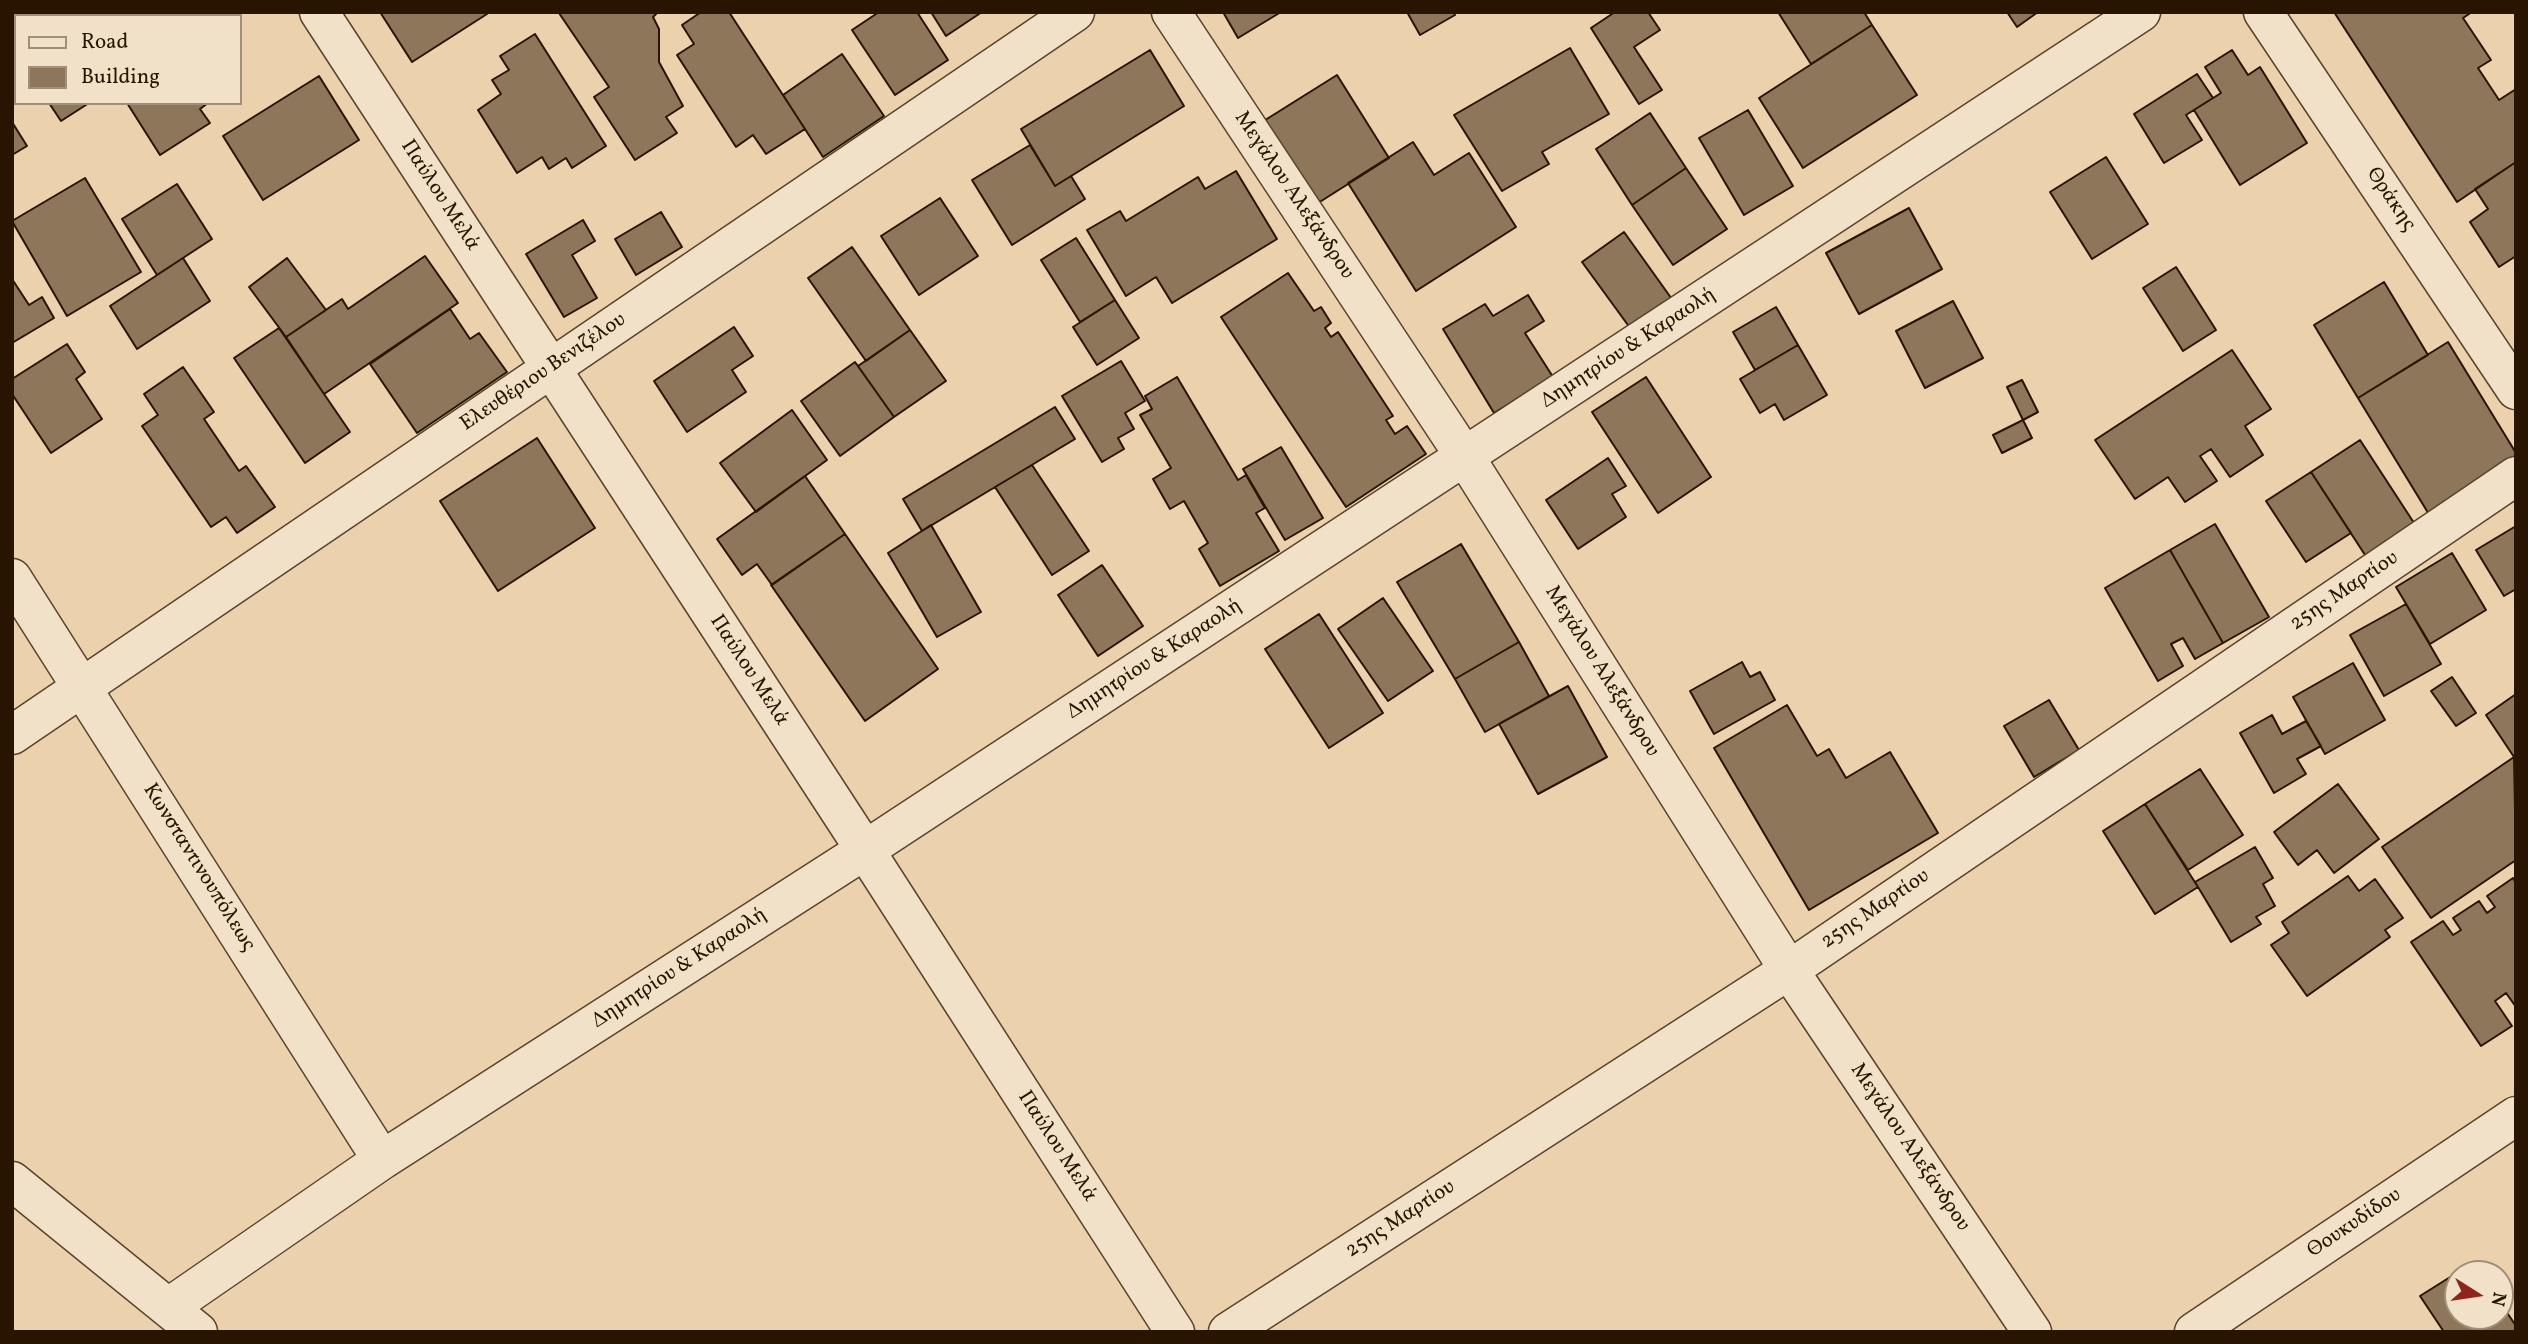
<!DOCTYPE html>
<html>
<head>
<meta charset="utf-8">
<style>
	body { margin:0 }
	#map { position:relative; width:2528px; height:1344px; overflow:hidden; background:#ebd1ac; font-family:Vollkorn,serif }
	canvas { display:block }
	.frame { position:absolute; inset:0; border:14px solid #281400; pointer-events:none }
	.legend { position:absolute; left:14px; top:14px; width:228px; height:91px; box-sizing:border-box; background:#f2e1c9; border:2px solid #a18f79; margin:0; padding:9px 12px; list-style:none; font-size:21px; color:#281400 }
	.legend li { display:flex; align-items:center; gap:14px; height:35px }
	.legend b { width:35px; border:2px solid #a18f79 }
	.north { position:absolute; left:2444px; top:1260px; width:70px; height:70px; box-sizing:border-box; background:#f2e1c9; border:2px solid #a18f79; border-radius:50%; rotate:102deg; font-size:19px; font-weight:700; line-height:28px; text-align:center; color:#281400 }
	.north::after { content:''; display:block; margin:auto; width:24px; height:32px; background:#8f2418; clip-path:polygon(50% 0,100% 100%,50% 72%,0 100%) }
</style>
</head>
<body>
<div id="map">
<canvas width="2528" height="1344"></canvas>
<div class="frame"></div>
<ul class="legend">
<li><b style="height:9px;background:#f2e1c9"></b>Road</li>
<li><b style="height:19px;background:#8d7659"></b>Building</li>
</ul>
<div class="north">N</div>
</div>
<script>
const context = document.querySelector('canvas').getContext('2d');
context.lineJoin = 'round';
function fillPath(path, color) { context.fillStyle = color; context.fill(path, 'evenodd'); }
const shape = rows => new Path2D(rows.map(r => 'M' + r).join(''));
function stroke(path, color, width, dash) { context.strokeStyle = color; context.lineWidth = width; context.lineCap = dash ? 'butt' : 'round'; context.setLineDash(dash || []); context.stroke(path); }
function label(font, color, halo, rows, align = 'center') {
  context.font = font + ' Vollkorn,serif'; context.lineWidth = 5; context.setLineDash([]); context.textBaseline = 'middle'; context.strokeStyle = halo; context.fillStyle = color; for (const [text, x, y, turn = 0] of rows) {
    context.save(); context.translate(x, y); context.rotate((+turn || 0) * Math.PI / 180); context.textAlign = isNaN(turn) ? turn : align; if (halo) context.strokeText(text, 0, 0); context.fillText(text, 0, 0); context.restore();
  }
}
const building = shape([
	[162,12,216,12,211,16,164,16,162,12],
	[380,12,487,12,487,14,412,62,380,12],
	[658,12,653,17,659,29,659,62,683,106,666,117,677,133,635,160,594,97,609,87,559,13,658,12],
	[701,12,729,12,805,129,766,154,753,135,736,147,677,55,694,44,682,25,701,12],
	[879,12,917,12,948,60,895,95,852,30,879,12],
	[931,12,982,12,946,36,931,12],
	[1223,12,1281,12,1238,38,1223,12],
	[1407,12,1454,12,1455,15,1420,35,1407,12],
	[1615,12,1648,12,1660,30,1634,47,1662,90,1639,104,1591,28,1615,12],
	[1778,12,1864,12,1872,25,1811,64,1778,12],
	[2007,12,2038,12,2017,27,2007,12],
	[2334,12,2472,12,2463,18,2491,60,2478,68,2499,100,2516,89,2516,162,2457,202,2334,12],
	[1872,25,1917,95,1803,168,1759,98,1872,25],
	[535,34,606,146,572,168,566,158,549,169,542,157,517,173,478,110,501,94,492,80,509,70,500,56,535,34],
	[1570,48,1609,114,1542,152,1549,164,1502,191,1454,115,1570,48],
	[1150,50,1184,106,1055,186,1021,129,1150,50],
	[2232,50,2248,75,2260,67,2307,143,2240,185,2194,110,2221,93,2205,67,2232,50],
	[842,54,884,116,823,157,783,95,842,54],
	[2197,74,2213,98,2186,115,2202,140,2164,163,2134,114,2197,74],
	[1337,75,1389,158,1315,205,1262,122,1337,75],
	[319,76,359,140,263,200,223,136,319,76],
	[49,103,89,103,61,121,49,103],
	[127,103,208,103,200,109,210,123,160,155,127,103],
	[1748,110,1793,186,1744,215,1699,138,1748,110],
	[1650,113,1686,168,1632,205,1596,149,1650,113],
	[12,122,27,146,12,155,12,122],
	[1413,142,1434,175,1469,153,1516,227,1416,291,1348,183,1413,142],
	[1030,145,1055,186,1071,176,1085,199,1012,245,972,180,1030,145],
	[2106,157,2148,224,2092,259,2050,192,2106,157],
	[2516,162,2516,256,2499,267,2470,222,2488,209,2475,189,2516,162],
	[1686,168,1727,229,1673,265,1632,205,1686,168],
	[1236,171,1277,239,1172,303,1156,277,1126,296,1087,230,1120,211,1126,221,1198,177,1205,189,1236,171],
	[85,178,141,272,67,316,12,221,85,178],
	[177,184,212,239,157,275,122,219,177,184],
	[940,198,978,256,919,295,881,236,940,198],
	[1909,208,1942,269,1859,314,1826,253,1909,208],
	[661,212,682,247,636,275,615,239,661,212],
	[583,220,595,241,572,255,597,298,564,317,526,254,583,220],
	[1624,232,1674,302,1633,332,1582,262,1624,232],
	[1076,238,1115,300,1080,322,1041,260,1076,238],
	[852,247,910,330,866,361,808,278,852,247],
	[425,256,458,303,324,394,286,337,342,299,348,309,425,256],
	[183,258,210,301,137,349,110,306,183,258],
	[287,258,326,310,286,337,249,287,287,258],
	[2176,267,2216,330,2183,351,2143,288,2176,267],
	[1288,273,1314,311,1321,307,1331,323,1325,328,1331,337,1338,332,1393,416,1386,420,1395,434,1407,426,1426,454,1346,507,1221,317,1288,273],
	[12,279,29,305,42,297,54,318,12,343,12,279],
	[2384,282,2428,355,2358,398,2314,325,2384,282],
	[1528,295,1544,321,1525,333,1553,377,1494,413,1443,329,1485,304,1493,316,1528,295],
	[1115,300,1139,338,1097,365,1073,327,1115,300],
	[1953,301,1983,358,1925,388,1896,331,1953,301],
	[1776,307,1798,345,1755,370,1733,332,1776,307],
	[450,309,470,339,479,333,507,372,417,433,370,364,450,309],
	[734,327,753,356,732,370,746,392,687,432,654,381,734,327],
	[279,328,350,432,305,463,234,358,279,328],
	[910,330,946,381,894,417,858,366,910,330],
	[2448,342,2516,453,2516,464,2430,516,2358,398,2448,342],
	[67,344,85,372,76,379,102,419,51,453,12,394,12,379,67,344],
	[1798,345,1827,395,1784,420,1775,404,1760,413,1740,379,1798,345],
	[2232,350,2271,409,2245,426,2263,455,2230,477,2211,449,2200,456,2217,481,2185,502,2168,477,2135,499,2095,440,2232,350],
	[1121,361,1145,401,1125,413,1134,429,1118,438,1124,449,1102,462,1062,396,1121,361],
	[855,362,894,417,840,456,801,401,855,362],
	[183,367,214,412,204,419,239,471,246,466,275,507,237,533,226,517,211,527,142,426,158,415,144,394,183,367],
	[1177,377,1238,480,1246,475,1265,508,1256,513,1279,551,1220,586,1199,549,1208,543,1184,501,1170,509,1153,479,1171,468,1140,415,1152,409,1145,396,1177,377],
	[1646,377,1711,477,1658,513,1592,412,1646,377],
	[2022,380,2038,412,2023,420,2007,387,2022,380],
	[1055,407,1075,439,922,531,903,499,1055,407],
	[792,410,827,460,756,512,720,463,792,410],
	[2023,420,2032,438,2002,453,1993,435,2023,420],
	[537,438,595,528,498,591,440,501,537,438],
	[2360,440,2416,526,2367,558,2311,472,2360,440],
	[1281,447,1323,518,1285,540,1243,469,1281,447],
	[1608,458,1626,486,1612,494,1626,517,1578,549,1546,500,1608,458],
	[1032,465,1089,551,1052,575,995,487,1032,465],
	[2311,472,2351,533,2306,562,2266,501,2311,472],
	[805,476,845,534,772,585,757,564,742,575,717,539,805,476],
	[2215,524,2269,617,2223,643,2170,550,2215,524],
	[931,525,981,612,937,637,888,553,931,525],
	[2516,526,2516,589,2504,596,2476,550,2516,526],
	[845,534,938,669,865,721,771,585,845,534],
	[1461,544,1519,642,1455,679,1397,582,1461,544],
	[2170,550,2223,643,2195,659,2183,638,2171,644,2183,666,2158,681,2105,588,2170,550],
	[2452,553,2486,610,2430,644,2396,587,2452,553],
	[1102,565,1143,626,1098,656,1058,595,1102,565],
	[1383,598,1433,671,1388,701,1338,629,1383,598],
	[2406,604,2441,664,2384,696,2350,635,2406,604],
	[1319,614,1383,713,1329,748,1265,649,1319,614],
	[1519,642,1549,696,1485,732,1455,679,1519,642],
	[1742,662,1750,677,1760,672,1775,700,1714,734,1690,691,1742,662],
	[2353,663,2385,720,2325,754,2293,697,2353,663],
	[2452,677,2476,713,2456,726,2431,691,2452,677],
	[1568,686,1607,757,1538,794,1499,724,1568,686],
	[2516,694,2516,760,2486,715,2516,694],
	[2049,700,2079,750,2034,777,2004,726,2049,700],
	[1787,705,1817,756,1829,749,1846,778,1890,752,1938,833,1809,910,1714,748,1787,705],
	[2272,715,2282,734,2306,721,2321,746,2297,759,2306,774,2274,793,2240,733,2272,715],
	[2514,757,2516,860,2431,918,2382,847,2514,757],
	[2200,769,2243,835,2188,870,2145,804,2200,769],
	[2338,784,2379,839,2334,873,2317,850,2298,865,2274,832,2338,784],
	[2145,804,2198,887,2155,914,2103,831,2145,804],
	[2255,847,2273,878,2263,884,2275,906,2256,917,2261,924,2231,942,2195,882,2255,847],
	[2348,876,2359,891,2375,879,2403,918,2385,930,2390,937,2307,996,2271,945,2289,933,2282,922,2348,876],
	[2513,878,2516,883,2516,1007,2506,993,2495,1001,2512,1026,2481,1046,2411,942,2443,921,2453,935,2461,930,2453,918,2479,901,2487,913,2495,907,2487,896,2513,878],
	[2474,1262,2482,1274,2458,1274,2458,1316,2500,1316,2500,1302,2516,1326,2516,1332,2444,1332,2420,1296,2474,1262]
]);
fillPath(building, '#8d7659');
stroke(building, '#281400', 2);
const minor = shape([
	[319,12,865,850,1175,1332],
	[1171,12,1465,457,1789,970,2032,1332],
	[2263,12,2516,390],
	[12,578,382,1160],
	[12,735,1075,12],
	[12,1181,198,1332],
	[169,1307,382,1160,865,850,2141,12],
	[1228,1332,1789,970,2516,476],
	[2194,1332,2516,1116]
]);
stroke(minor, '#59432b', 41);
stroke(minor, '#f2e1c9', 38);
label('21px', '#281400', '#f2e1c9', [
	["Παύλου Μελά",439,196,57],
	["Μεγάλου Αλεξάνδρου",1293,196,56],
	["Θράκης",2390,200,56],
	["Δημητρίου & Καραολή",1629,349,-33],
	["Ελευθέριου Βενιζέλου",544,373,-34],
	["25ης Μαρτίου",2345,592,-34],
	["Δημητρίου & Καραολή",1155,660,-33],
	["Παύλου Μελά",748,671,57],
	["Μεγάλου Αλεξάνδρου",1601,672,58],
	["Κωνσταντινουπόλεως",198,868,58],
	["25ης Μαρτίου",1876,910,-34],
	["Δημητρίου & Καραολή",680,969,-33],
	["Παύλου Μελά",1056,1147,57],
	["Μεγάλου Αλεξάνδρου",1909,1148,56],
	["25ης Μαρτίου",1401,1220,-33],
	["Θουκυδίδου",2355,1224,-34]
]);
</script>
</body>
</html>
